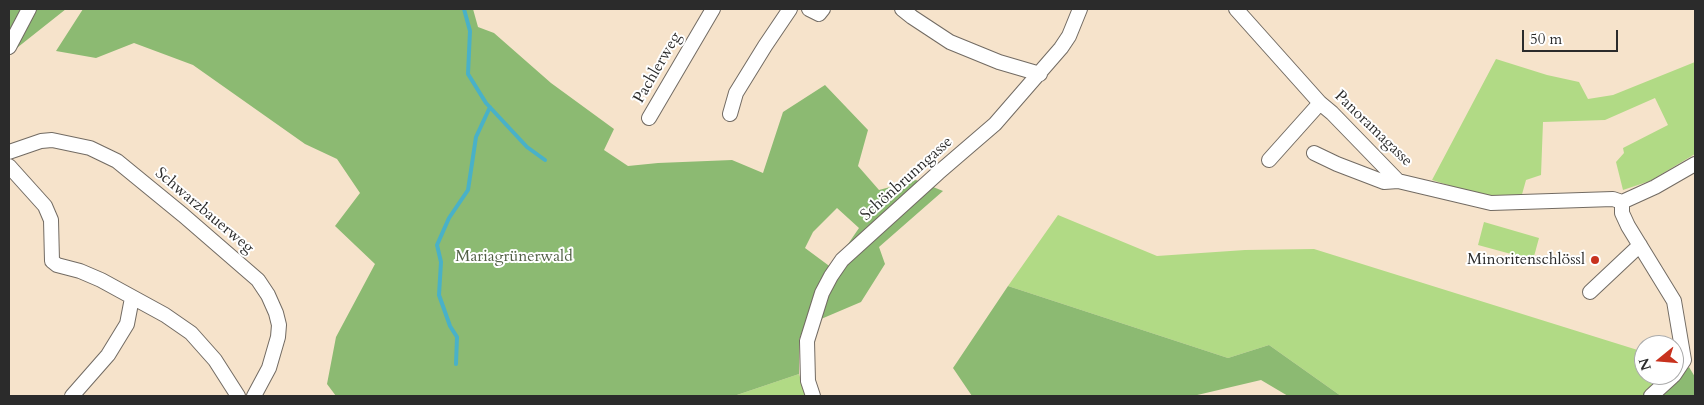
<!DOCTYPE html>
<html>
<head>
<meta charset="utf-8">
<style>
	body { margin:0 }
	#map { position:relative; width:1704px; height:405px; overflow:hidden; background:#f6e3cb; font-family:Cardo,serif }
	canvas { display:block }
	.frame { position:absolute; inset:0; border:10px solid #2b2b2b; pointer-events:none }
	.north { position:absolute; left:1634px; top:335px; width:50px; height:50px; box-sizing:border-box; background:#fff; border:1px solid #aaa; border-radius:50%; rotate:253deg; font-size:14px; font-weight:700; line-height:20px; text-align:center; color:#2b2b2b }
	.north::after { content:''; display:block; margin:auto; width:18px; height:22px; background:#c8321e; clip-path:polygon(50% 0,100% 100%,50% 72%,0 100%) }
	.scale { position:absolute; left:1522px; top:30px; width:96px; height:22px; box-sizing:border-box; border:2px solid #2b2b2b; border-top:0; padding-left:6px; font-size:15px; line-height:18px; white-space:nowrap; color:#2b2b2b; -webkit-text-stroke:4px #fff; paint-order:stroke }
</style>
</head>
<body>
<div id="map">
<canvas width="1704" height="405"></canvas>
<div class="frame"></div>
<div class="north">N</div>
<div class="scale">50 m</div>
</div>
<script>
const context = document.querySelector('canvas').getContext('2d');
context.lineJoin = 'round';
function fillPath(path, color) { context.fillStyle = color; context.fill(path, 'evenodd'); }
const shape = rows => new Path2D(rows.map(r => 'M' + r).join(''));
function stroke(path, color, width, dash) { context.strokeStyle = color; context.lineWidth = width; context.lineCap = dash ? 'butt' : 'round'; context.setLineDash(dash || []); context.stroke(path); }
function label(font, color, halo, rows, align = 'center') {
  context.font = font + ' Cardo,serif'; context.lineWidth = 4; context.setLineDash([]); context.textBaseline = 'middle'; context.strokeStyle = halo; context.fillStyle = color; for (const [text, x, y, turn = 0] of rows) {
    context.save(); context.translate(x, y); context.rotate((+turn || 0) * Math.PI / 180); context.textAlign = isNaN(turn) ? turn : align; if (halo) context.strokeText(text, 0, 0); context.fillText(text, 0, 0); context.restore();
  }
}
fillPath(shape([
	[1496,59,1547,75,1579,82,1588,99,1613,95,1695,62,1695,154,1650,181,1623,190,1616,162,1624,153,1623,148,1668,125,1655,98,1605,120,1543,122,1541,175,1526,180,1521,198,1483,196,1432,180],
	[1058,215,1157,256,1245,250,1314,249,1644,352,1644,375,1674,375,1651,396,1341,396,1269,345,1228,358,1008,286],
	[1484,222,1539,238,1533,260,1478,245],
	[799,374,806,396,734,396]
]), '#b1da85');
fillPath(shape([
	[9,9,66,9,13,51,9,42],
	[83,9,473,9,478,27,494,33,551,83,614,129,604,150,628,166,658,163,732,160,763,173,783,112,825,85,868,130,858,166,879,190,916,180,943,191,879,247,885,264,861,302,821,319,833,266,859,228,837,208,813,232,805,248,832,268,813,304,799,340,799,374,734,396,336,396,327,384,336,337,375,264,335,226,360,193,337,159,305,144,193,65,134,43,96,58,56,51],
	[1008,286,1228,358,1269,345,1341,396,1288,396,1261,380,1193,396,972,396,953,368],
	[1689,367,1695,377,1695,396,1658,396]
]), '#8cba72');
stroke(shape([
	[464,9,470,31,468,74,486,103,527,147,545,160],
	[456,364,457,337,450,326,439,295,441,262,437,245,449,218,468,190,476,137,490,107]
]), '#49b1c8', 4);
const minor = shape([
	[809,9,819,14,823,9],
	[902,9,912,17,950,42,999,62,1040,74],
	[1236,9,1320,103,1332,113,1398,181,1491,203,1613,199,1622,202,1655,187,1695,164],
	[9,47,29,9],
	[730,114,736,93,765,46,790,9],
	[649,118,713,9],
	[9,152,41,141,52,140,90,148,117,161,183,215,258,280,268,295,276,313,279,325,278,337,269,368,254,396],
	[1314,153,1337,164,1384,182,1398,181],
	[1269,160,1320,103],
	[9,166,45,206,51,220,52,261,57,265,80,271,101,280,165,315,191,333,215,360,238,396],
	[1622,202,1622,213,1628,226,1674,301,1684,360,1674,375],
	[1590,292,1640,245],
	[72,396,108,355,127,324,132,298],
	[813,396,808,381,807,341,822,293,831,276,842,260,938,173,995,124,1061,48,1069,36,1080,9],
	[1651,396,1674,375]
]);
stroke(minor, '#726b63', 16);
stroke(minor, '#fff', 14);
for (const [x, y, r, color] of [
	[1595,260,5,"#c8321e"]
]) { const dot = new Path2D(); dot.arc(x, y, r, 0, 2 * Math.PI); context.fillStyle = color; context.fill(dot); stroke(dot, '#fff', 2); }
label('16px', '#2b2b2b', '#fff', [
	["Pachlerweg",658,68,-60],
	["Panoramagasse",1373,129,44],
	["Schönbrunngasse",907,179,-42],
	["Schwarzbauerweg",204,211,40]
]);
label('16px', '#536046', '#fff', [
	["Mariagrünerwald",514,257]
]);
label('16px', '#2b2b2b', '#fff', [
	["Minoritenschlössl",1585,260]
], 'right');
</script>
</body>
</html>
